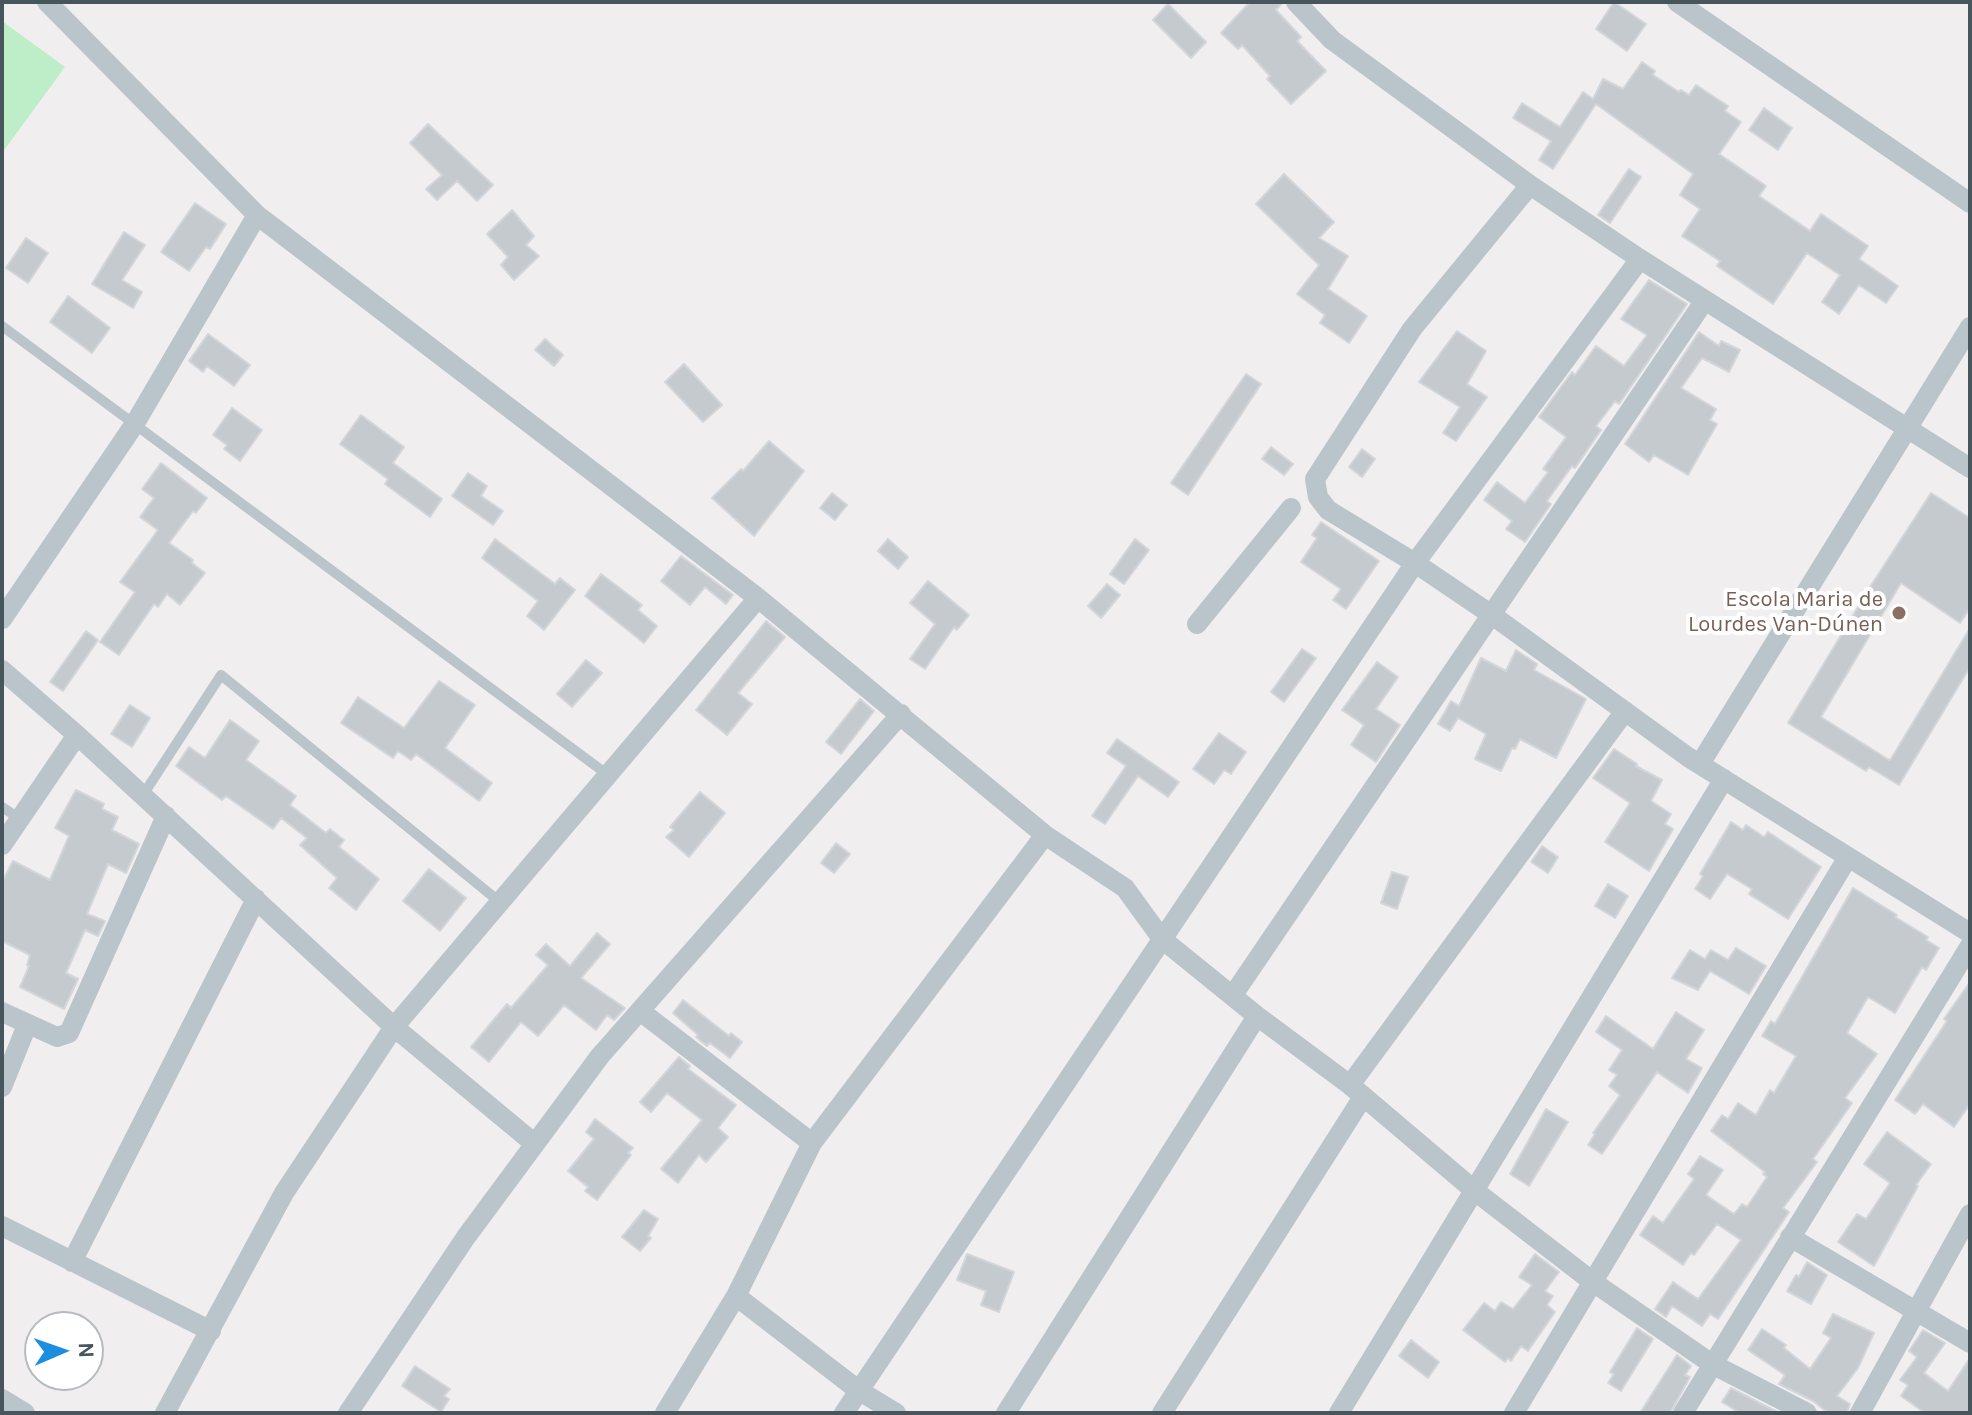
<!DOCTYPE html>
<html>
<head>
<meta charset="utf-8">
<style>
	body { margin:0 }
	#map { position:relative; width:1972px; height:1415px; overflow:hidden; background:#f1eeef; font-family:Karla,sans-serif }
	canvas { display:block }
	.frame { position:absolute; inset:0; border:4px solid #47555c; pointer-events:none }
	.north { position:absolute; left:24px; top:1311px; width:80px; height:80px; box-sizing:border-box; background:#fff; border:2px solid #b5bbbe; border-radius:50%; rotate:88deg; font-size:22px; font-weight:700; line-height:32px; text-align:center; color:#47555c }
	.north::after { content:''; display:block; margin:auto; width:28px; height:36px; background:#1b8edf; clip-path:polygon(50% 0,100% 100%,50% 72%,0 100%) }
</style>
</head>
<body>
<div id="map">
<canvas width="1972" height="1415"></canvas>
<div class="frame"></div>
<div class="north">N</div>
</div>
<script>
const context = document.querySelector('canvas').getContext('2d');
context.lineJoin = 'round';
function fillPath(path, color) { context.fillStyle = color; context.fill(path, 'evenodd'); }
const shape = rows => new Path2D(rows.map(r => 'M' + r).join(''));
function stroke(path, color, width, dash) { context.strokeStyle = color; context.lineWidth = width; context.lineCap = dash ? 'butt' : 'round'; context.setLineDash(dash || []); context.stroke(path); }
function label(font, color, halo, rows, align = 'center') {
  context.font = font + ' Karla,sans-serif'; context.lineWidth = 8; context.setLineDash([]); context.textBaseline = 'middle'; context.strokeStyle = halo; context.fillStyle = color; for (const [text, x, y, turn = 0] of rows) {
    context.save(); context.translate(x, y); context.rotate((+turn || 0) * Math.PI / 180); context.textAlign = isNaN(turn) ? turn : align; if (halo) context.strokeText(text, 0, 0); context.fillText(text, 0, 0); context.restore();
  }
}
fillPath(shape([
	[2,21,65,67,2,153]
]), '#bdeec8');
const building = shape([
	[1250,2,1283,2,1276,10,1301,37,1297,41,1326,71,1291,104,1267,79,1270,76,1242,45,1238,49,1221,33,1250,2],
	[1614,2,1646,24,1627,51,1596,29,1614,2],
	[1168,4,1206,42,1191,58,1153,20,1168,4],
	[1642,62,1655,71,1653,75,1679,92,1681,90,1689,95,1696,85,1728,106,1725,111,1741,122,1719,154,1766,186,1759,196,1810,231,1821,214,1868,246,1859,259,1898,286,1886,303,1859,285,1839,314,1822,302,1840,275,1807,253,1773,304,1717,266,1720,261,1682,236,1700,209,1680,195,1693,174,1596,104,1553,169,1539,160,1551,141,1513,118,1522,103,1560,127,1583,92,1593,99,1603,79,1623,89,1642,62],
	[1764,108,1792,128,1778,150,1749,130,1764,108],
	[428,124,493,185,477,201,457,181,437,200,426,189,442,175,410,143,428,124],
	[1629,169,1641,177,1610,223,1598,215,1629,169],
	[1284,174,1334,222,1319,238,1348,256,1328,289,1367,316,1349,343,1320,323,1325,315,1297,294,1319,265,1256,204,1284,174],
	[195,203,226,224,210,249,206,247,189,271,161,252,195,203],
	[512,210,534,236,526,245,539,256,514,280,501,265,508,257,487,234,512,210],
	[124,232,145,245,122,280,142,292,133,308,92,284,124,232],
	[26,238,48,253,28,283,6,268,26,238],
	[1649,280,1687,304,1619,404,1615,401,1596,426,1601,430,1575,468,1572,466,1547,501,1551,504,1525,542,1506,529,1512,521,1484,500,1497,482,1525,503,1548,472,1543,469,1566,437,1539,417,1572,372,1575,375,1596,346,1624,366,1647,335,1621,319,1649,280],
	[68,296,110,328,92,353,50,322,68,296],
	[1457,331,1486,351,1467,384,1487,397,1456,441,1443,433,1460,407,1419,382,1457,331],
	[1699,332,1719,346,1721,341,1740,350,1729,372,1702,358,1681,388,1716,409,1710,420,1717,424,1688,475,1654,455,1649,462,1625,444,1699,332],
	[208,334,250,365,234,386,207,366,203,372,189,361,208,334],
	[545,339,563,355,554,366,535,350,545,339],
	[684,364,722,405,703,422,665,382,684,364],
	[1246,374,1261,384,1188,495,1171,483,1246,374],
	[232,408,262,430,240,461,224,449,227,445,213,435,232,408],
	[361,415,404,447,393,463,442,499,430,517,385,484,388,479,340,444,361,415],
	[769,441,804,471,754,536,712,498,741,469,743,471,769,441],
	[1271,447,1293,464,1284,475,1262,459,1271,447],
	[1362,449,1375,459,1362,477,1349,467,1362,449],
	[161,463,207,498,196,513,193,511,169,543,193,560,192,563,205,573,180,605,167,594,158,607,154,604,119,655,100,642,135,592,120,582,158,530,140,517,154,498,142,489,161,463],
	[468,473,487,486,481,496,503,511,493,525,452,496,468,473],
	[832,493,847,505,835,520,820,508,832,493],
	[1931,493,1970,518,1970,608,1960,623,1901,583,1821,717,1889,760,1891,759,1970,628,1970,667,1899,785,1869,767,1866,771,1788,723,1872,584,1931,493],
	[1321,522,1379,561,1346,609,1333,600,1341,589,1301,562,1317,538,1312,535,1321,522],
	[495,539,555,584,560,578,575,590,544,630,527,616,538,601,482,558,495,539],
	[888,539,908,557,898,569,878,551,888,539],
	[1135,539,1149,550,1124,584,1110,574,1135,539],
	[681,556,733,595,726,604,705,587,690,605,661,581,681,556],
	[601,574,642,605,638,610,657,626,644,643,585,596,601,574],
	[928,581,969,615,957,630,954,627,925,669,910,659,935,624,910,603,928,581],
	[1107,584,1120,595,1101,618,1088,606,1107,584],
	[766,621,785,637,738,693,752,704,727,735,696,710,766,621],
	[86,631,98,640,63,691,50,682,86,631],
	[1302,649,1316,658,1284,702,1271,692,1302,649],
	[1516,650,1537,664,1534,670,1586,699,1556,758,1520,739,1515,749,1512,748,1501,771,1475,759,1486,734,1458,718,1450,731,1438,724,1451,701,1459,706,1481,658,1506,671,1516,650],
	[586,660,602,673,572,707,557,694,586,660],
	[1377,662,1398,677,1376,709,1400,725,1376,762,1351,745,1364,725,1342,710,1377,662],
	[439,681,475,705,445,748,492,783,479,801,416,754,411,760,398,751,393,758,341,723,358,697,404,728,439,681],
	[860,699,874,711,841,754,826,742,860,699],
	[130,705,150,718,132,747,111,734,130,705],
	[230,720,259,741,246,760,296,796,290,805,326,833,330,829,344,840,339,847,379,879,356,910,329,888,337,878,300,845,307,838,281,818,273,829,226,796,222,800,176,766,189,747,205,758,230,720],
	[1219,733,1246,752,1231,774,1224,770,1214,784,1193,769,1219,733],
	[1117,739,1179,782,1168,797,1138,776,1105,824,1092,816,1126,766,1107,753,1117,739],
	[1614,749,1637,764,1636,766,1662,780,1651,801,1671,814,1665,824,1673,829,1649,871,1605,842,1630,803,1593,778,1614,749],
	[76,790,104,804,102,809,118,817,112,830,139,844,126,873,108,864,87,914,105,921,98,936,85,930,66,973,78,979,64,1009,20,987,29,966,27,965,30,955,2,941,2,882,13,861,50,880,69,836,55,828,76,790],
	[700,792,725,813,689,857,666,837,674,830,670,827,700,792],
	[1731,822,1743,830,1746,825,1764,837,1768,832,1821,867,1788,919,1749,894,1752,889,1727,874,1710,899,1695,889,1703,876,1700,874,1731,822],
	[836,843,850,854,834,873,821,863,836,843],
	[1542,846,1558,857,1548,873,1531,862,1542,846],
	[429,869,466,898,440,931,403,901,429,869],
	[1392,872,1408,877,1397,909,1381,903,1392,872],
	[1608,884,1628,896,1615,918,1595,906,1608,884],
	[1853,888,1897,915,1895,917,1928,937,1926,940,1939,948,1926,970,1922,967,1895,1013,1868,997,1847,1033,1877,1054,1845,1098,1852,1103,1813,1159,1817,1162,1783,1208,1789,1212,1718,1319,1710,1314,1702,1326,1672,1306,1666,1317,1655,1309,1673,1282,1698,1299,1741,1240,1717,1224,1694,1255,1691,1253,1683,1265,1640,1235,1653,1216,1663,1223,1694,1179,1688,1174,1700,1156,1723,1170,1706,1195,1734,1214,1742,1204,1747,1207,1767,1177,1763,1174,1765,1172,1711,1131,1722,1115,1728,1119,1738,1103,1756,1115,1770,1090,1774,1093,1796,1056,1762,1036,1771,1021,1775,1024,1853,888],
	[597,933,610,944,581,978,625,1008,614,1020,607,1015,596,1030,564,1005,538,1036,521,1022,489,1062,471,1047,507,1004,511,1008,548,965,536,955,546,944,570,966,597,933],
	[1736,948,1766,966,1749,994,1710,971,1698,990,1672,978,1690,950,1705,959,1711,950,1728,960,1736,948],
	[1970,982,1970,1104,1954,1127,1923,1104,1915,1114,1895,1100,1947,1021,1944,1019,1970,982],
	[683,1000,729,1036,731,1033,742,1042,730,1058,710,1043,707,1046,696,1037,698,1035,673,1013,683,1000],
	[1676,1012,1704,1030,1686,1059,1702,1068,1688,1093,1657,1072,1602,1154,1588,1145,1595,1134,1593,1133,1620,1095,1609,1086,1617,1075,1609,1070,1622,1050,1596,1032,1606,1016,1653,1049,1676,1012],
	[679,1057,690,1066,688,1069,736,1105,718,1128,728,1137,706,1162,699,1155,678,1183,661,1169,702,1120,667,1093,651,1112,640,1102,679,1057],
	[1546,1109,1568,1122,1529,1186,1510,1174,1546,1109],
	[595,1119,633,1148,628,1153,631,1155,597,1200,585,1191,588,1187,568,1171,594,1139,586,1132,595,1119],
	[1887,1132,1931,1164,1916,1185,1918,1186,1874,1266,1838,1242,1857,1214,1866,1219,1890,1183,1864,1164,1887,1132],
	[644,1210,658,1219,648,1236,651,1238,640,1251,622,1237,644,1210],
	[967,1254,1014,1272,999,1312,981,1305,986,1291,957,1280,967,1254],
	[1535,1254,1559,1272,1545,1291,1553,1296,1547,1305,1555,1312,1528,1351,1521,1346,1511,1361,1508,1358,1505,1362,1463,1330,1484,1303,1495,1311,1501,1302,1513,1309,1532,1285,1519,1277,1535,1254],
	[1807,1262,1827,1275,1811,1304,1787,1291,1796,1275,1799,1277,1807,1262],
	[1833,1314,1874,1333,1858,1368,1837,1396,1850,1404,1847,1413,1828,1413,1813,1401,1779,1384,1785,1375,1748,1350,1762,1329,1786,1345,1784,1348,1810,1369,1831,1338,1823,1333,1833,1314],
	[1637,1328,1653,1339,1621,1391,1608,1383,1614,1374,1610,1372,1637,1328],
	[1923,1330,1945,1343,1924,1373,1948,1391,1970,1358,1970,1413,1925,1413,1901,1396,1908,1385,1900,1380,1917,1357,1909,1351,1923,1330],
	[1411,1340,1439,1362,1428,1378,1399,1356,1411,1340],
	[1677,1355,1691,1366,1685,1375,1690,1377,1670,1413,1640,1413,1677,1355],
	[415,1366,450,1389,444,1396,449,1399,441,1412,402,1386,415,1366],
	[1731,1388,1779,1413,1740,1413,1722,1402,1731,1388]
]);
fillPath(building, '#c5cace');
stroke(building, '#d2d6da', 2);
stroke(shape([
	[2,326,608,775],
	[143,795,221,675,501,903],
	[2,807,20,819]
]), '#bac5cb', 10);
stroke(shape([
	[47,2,257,215,758,598,1045,835,1125,888,1162,939,1257,1016,1350,1085,1475,1191,1593,1282,1712,1364,1807,1413],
	[1296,2,1332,40,1530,185,1640,259,1970,468],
	[1677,2,1970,203],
	[1530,185,1412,329,1315,479,1318,497,1328,510,1415,563,1492,615,1688,757,1970,933],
	[2,619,134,425,257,215],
	[1197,624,1291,508],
	[2,670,77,735,394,1027,535,1144],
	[1700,764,1970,327],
	[2,845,77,735],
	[1233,995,1705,300],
	[640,1011,812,1143],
	[2,1012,57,1037,69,1033,166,816],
	[1350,1085,1625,711],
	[2,1087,27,1025],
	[2,1226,211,1331],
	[1790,1237,1970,1343],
	[72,1262,256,899],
	[736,1296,858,1390,896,1413],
	[2,1399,25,1413],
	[165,1413,284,1193,394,1027,758,598],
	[348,1413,466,1237,600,1056,901,714],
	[665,1413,736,1296,812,1143,1045,835],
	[844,1413,1415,563,1640,259],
	[1006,1413,1257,1016],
	[1162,1413,1363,1097],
	[1339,1413,1724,779],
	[1514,1413,1848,857],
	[1683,1413,1970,946],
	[1860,1413,1970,1214]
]), '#bac5cb', 20);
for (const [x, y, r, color] of [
	[1899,613,8,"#8d6e63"]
]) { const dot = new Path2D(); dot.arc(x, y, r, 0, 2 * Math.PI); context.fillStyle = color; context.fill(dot); stroke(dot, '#fff', 3); }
label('22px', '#785e54', '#fff', [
	["Escola Maria de",1883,600],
	["Lourdes Van-Dúnen",1883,625]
], 'right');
</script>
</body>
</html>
